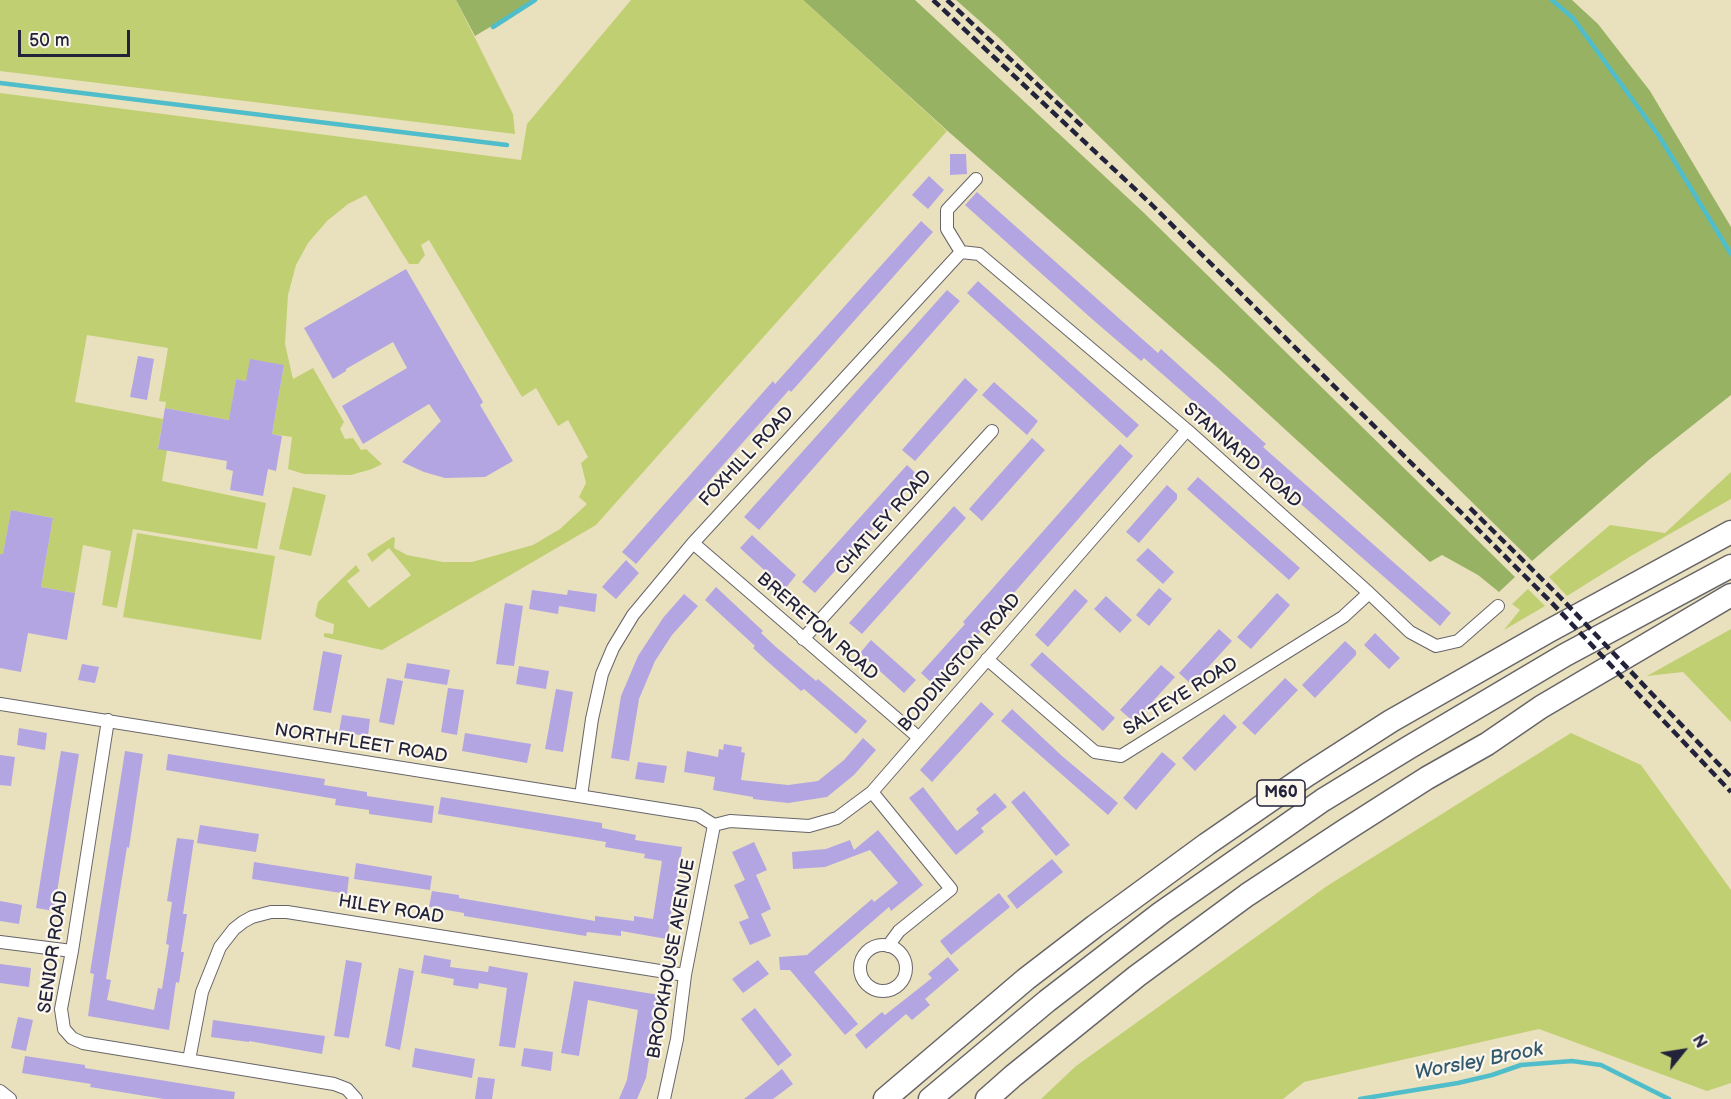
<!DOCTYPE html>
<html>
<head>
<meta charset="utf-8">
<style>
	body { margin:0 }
	#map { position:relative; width:1731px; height:1099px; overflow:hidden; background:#e9e1be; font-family:"Balsamiq Sans",sans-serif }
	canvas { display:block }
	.north { position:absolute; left:1653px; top:1021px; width:60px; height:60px; -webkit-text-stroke:4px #fbf7ec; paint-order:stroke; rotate:60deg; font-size:16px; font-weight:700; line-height:24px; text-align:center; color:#22223b }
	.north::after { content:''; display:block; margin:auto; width:21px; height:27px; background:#22223b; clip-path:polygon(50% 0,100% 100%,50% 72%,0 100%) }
	.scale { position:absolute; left:18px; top:30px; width:112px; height:27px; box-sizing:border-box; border:3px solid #22223b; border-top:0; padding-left:8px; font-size:18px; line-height:21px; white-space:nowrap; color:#22223b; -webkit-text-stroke:4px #fbf7ec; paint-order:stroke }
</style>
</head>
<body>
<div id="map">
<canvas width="1731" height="1099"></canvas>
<div class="north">N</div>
<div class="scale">50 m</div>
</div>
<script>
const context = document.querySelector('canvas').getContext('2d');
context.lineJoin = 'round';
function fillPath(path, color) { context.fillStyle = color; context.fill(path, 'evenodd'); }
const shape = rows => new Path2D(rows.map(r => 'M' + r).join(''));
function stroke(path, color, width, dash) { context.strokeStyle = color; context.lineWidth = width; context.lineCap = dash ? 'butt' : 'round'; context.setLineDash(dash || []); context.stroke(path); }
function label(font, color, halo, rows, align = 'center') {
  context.font = font + ' "Balsamiq Sans",sans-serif'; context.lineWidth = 4.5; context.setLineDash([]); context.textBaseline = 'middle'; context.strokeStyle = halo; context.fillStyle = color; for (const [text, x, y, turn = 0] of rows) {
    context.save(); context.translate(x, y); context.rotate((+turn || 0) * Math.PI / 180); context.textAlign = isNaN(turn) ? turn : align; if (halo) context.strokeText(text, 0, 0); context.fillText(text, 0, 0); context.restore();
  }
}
fillPath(shape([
	[0,0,456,0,513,114,515,134,0,71],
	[631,0,803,0,947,131,596,525,382,650,324,637,324,633,333,634,334,624,319,619,315,616,318,602,356,565,360,571,347,581,369,608,411,575,389,548,372,562,367,554,393,537,395,538,394,548,407,555,443,562,472,562,533,545,560,529,587,504,579,497,586,483,581,463,588,457,568,420,558,426,536,388,522,397,429,240,421,245,425,255,418,264,409,264,366,195,348,204,327,221,308,243,296,265,288,295,285,344,293,379,313,368,344,422,340,429,345,439,353,438,361,450,366,449,382,464,372,469,351,475,304,474,288,469,292,437,272,434,284,365,246,381,236,379,232,403,240,422,165,408,166,402,159,401,168,348,87,335,75,402,163,419,158,448,167,450,162,481,266,503,257,549,133,529,117,608,102,605,111,551,83,545,75,593,41,587,53,518,11,510,3,554,0,554,0,93,521,160,527,124],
	[1731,472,1731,499,1631,556,1567,596,1549,577,1610,525,1665,533],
	[293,487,326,495,311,556,279,549],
	[137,533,275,556,261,640,123,617],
	[1528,589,1545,606,1504,630,1520,610,1512,604],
	[1731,629,1731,722,1683,672,1647,676],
	[1571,733,1641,765,1731,890,1731,1083,1707,1091,1539,1029,1304,1082,1283,1099,1041,1099,1076,1066,1327,886]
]), '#c0cf71');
fillPath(shape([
	[456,0,535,0,475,36],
	[803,0,915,0,1143,212,1515,577,1499,592,1478,575,1442,555,1430,562,1218,368,950,133],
	[956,0,1572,0,1598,24,1650,91,1731,227,1731,395,1650,459,1532,561,999,38]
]), '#98b263');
stroke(shape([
	[1552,0,1573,18,1659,136,1731,254],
	[493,27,535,0],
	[0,83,507,145],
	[1360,1099,1458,1083,1492,1075,1521,1065,1572,1061,1601,1065,1669,1099]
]), '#50bdca', 4.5);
fillPath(shape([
	[950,154,966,154,967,174,950,175],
	[929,176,944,190,928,209,912,195],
	[977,192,1158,353,1161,349,1235,416,1266,444,1263,447,1451,613,1440,626,1302,505,1258,465,1261,462,1225,429,1144,358,1141,361,1092,319,965,205],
	[921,221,933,232,791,392,789,390,636,564,622,552,773,381,775,384],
	[406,269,483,402,480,405,513,461,485,477,445,478,424,472,402,462,441,421,429,404,363,444,342,406,407,368,393,342,346,369,346,371,333,379,304,328],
	[978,281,1139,425,1127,438,967,293],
	[947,290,960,301,759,530,744,517],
	[138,356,154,359,147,400,130,397],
	[250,359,284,365,272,434,282,436,276,471,268,469,263,496,230,490,233,471,226,469,227,461,158,449,165,408,229,420,236,379,246,381],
	[965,378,978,390,915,461,902,450],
	[994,382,1038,421,1027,435,982,395],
	[1032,438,1045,450,982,521,969,509],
	[1120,444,1133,456,934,685,921,673,965,624,963,622],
	[907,465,920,477,815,593,802,582],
	[1198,477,1300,568,1289,580,1187,489],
	[1167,485,1177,494,1177,499,1139,543,1126,532],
	[954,506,966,518,862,634,849,623],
	[11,510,53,518,41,587,75,593,67,640,28,633,21,672,0,668,0,554,3,554],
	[752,535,796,575,785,589,740,548],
	[1148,548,1174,572,1163,584,1136,560],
	[626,560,639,573,616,599,602,587],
	[716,587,763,631,761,633,776,647,816,681,818,679,867,721,856,734,804,689,801,691,767,661,753,648,755,646,705,600],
	[1159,588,1172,599,1149,626,1136,615],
	[1075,589,1088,601,1048,647,1035,635],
	[532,590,567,595,568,590,597,594,595,612,559,606,558,614,529,609],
	[1277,593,1290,605,1251,649,1237,637],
	[684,594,698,606,672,635,655,661,639,699,629,761,611,758,621,696,638,656,663,618],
	[1106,596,1132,620,1120,633,1094,609],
	[505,603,523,606,514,666,496,664],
	[1219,629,1232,641,1192,685,1179,673],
	[1375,633,1400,658,1389,669,1364,645],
	[871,640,916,680,904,693,860,653],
	[1345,641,1356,651,1356,655,1315,698,1302,685],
	[323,651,342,655,331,713,313,710],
	[1042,652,1115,718,1103,731,1030,665],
	[407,663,450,670,447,685,404,678],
	[82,664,99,667,95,683,78,680],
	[1161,665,1175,677,1134,722,1120,710],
	[519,666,549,671,546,689,516,684],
	[387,678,403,681,394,725,379,722],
	[1285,678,1298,690,1255,735,1242,723],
	[448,688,464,690,457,735,441,732],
	[556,689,573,692,563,752,545,749],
	[981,702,994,714,932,782,920,770],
	[1012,709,1062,756,1118,803,1108,815,1001,721],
	[1224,714,1237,727,1195,771,1182,758],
	[342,715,370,719,368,736,339,732],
	[19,728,47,733,45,750,17,745],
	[465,733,531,744,527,763,462,751],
	[863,738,876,750,854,775,827,797,788,803,753,799,753,797,713,790,715,777,684,772,687,751,718,757,719,749,723,750,724,744,742,747,741,752,745,753,741,780,788,785,818,781,844,760],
	[61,751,79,754,54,911,36,908],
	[125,751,143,754,129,848,127,847,106,979,111,980,107,1000,154,1010,158,988,162,989,169,945,166,944,172,902,167,901,177,838,194,840,183,914,187,914,181,952,184,952,179,983,176,982,169,1030,88,1016,94,974,90,973],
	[1162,752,1176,764,1136,810,1123,798],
	[168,754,325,779,324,785,367,792,367,796,434,806,432,823,369,814,369,810,335,805,336,799,166,770],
	[0,755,15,757,11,786,0,785],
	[638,762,667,766,664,783,635,779],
	[923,787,957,831,979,813,976,809,995,793,1007,807,981,828,984,832,956,855,909,798],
	[1024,791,1070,845,1056,856,1011,802],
	[441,797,602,823,602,828,636,835,635,840,682,847,667,939,621,931,621,936,587,932,586,936,464,916,464,913,429,907,432,891,459,895,459,898,595,921,595,916,634,921,634,916,653,919,662,861,644,858,645,854,605,847,606,842,438,814],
	[200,825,259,834,256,852,197,843],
	[878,830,923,885,891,911,889,907,814,972,858,1024,845,1035,790,970,780,970,779,957,807,955,872,899,874,902,898,883,870,850,825,867,793,869,792,852,826,849,850,840,854,850],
	[754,842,767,870,756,875,771,909,761,914,771,936,750,945,739,922,749,918,734,885,745,880,732,852],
	[1052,859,1063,872,1017,909,1007,896],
	[254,862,349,877,347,894,252,879],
	[356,863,432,876,430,890,354,879],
	[999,893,1010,907,951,955,940,941],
	[0,901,22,905,19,924,0,921],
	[424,955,451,960,450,967,488,972,489,966,528,973,515,1048,499,1046,507,988,479,983,478,989,453,985,454,979,421,973],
	[948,957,959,970,925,999,930,1005,912,1020,906,1014,866,1049,855,1035,882,1012,885,1015,932,978,928,974],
	[346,960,362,963,349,1038,334,1036],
	[758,960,769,974,743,993,732,979],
	[0,964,31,968,29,987,0,983],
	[399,968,414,971,400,1050,385,1046],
	[574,981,659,995,646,1078,637,1099,619,1099,627,1080,638,1010,588,1000,579,1056,561,1053],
	[755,1008,792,1055,778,1066,741,1019],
	[18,1017,33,1020,26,1051,11,1048],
	[213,1020,325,1036,322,1054,249,1041,249,1042,211,1037],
	[415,1048,475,1059,472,1078,412,1067],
	[524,1048,553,1052,551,1071,521,1066],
	[25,1056,85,1065,85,1068,235,1092,234,1099,164,1099,90,1087,91,1084,22,1073],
	[782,1069,793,1084,773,1099,744,1099],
	[478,1077,495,1079,492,1099,475,1099]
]), '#b3a5e2');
const minor = shape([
	[961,252,979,254,1187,430,1369,593,1410,632,1436,646,1458,641,1498,606],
	[693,543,918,737],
	[803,639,992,431],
	[987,659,1095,752,1121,756,1343,617,1369,593],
	[0,704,698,815,714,825],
	[108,720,72,951,61,1009,64,1029,72,1038,83,1043,334,1084,347,1089,356,1099],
	[872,792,951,889,899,931,888,946],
	[581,796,592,719,602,674,613,648,633,615,693,543,961,252,947,229,947,210,976,179],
	[714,825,730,821,809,826,837,818,872,792,1187,430],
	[0,942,72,951],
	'860 968a23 23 0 1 1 46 0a23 23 0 1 1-46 0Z',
	[189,1060,202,992,220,947,234,929,243,922,252,917,271,912,287,912,685,975],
	[0,1091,10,1099],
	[664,1099,677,1039,685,975,714,825]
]);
const motorway = shape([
	[885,1099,1026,979,1095,926,1207,844,1307,775,1391,721,1549,631,1731,532],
	[930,1099,1047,1001,1161,913,1323,800,1408,748,1565,655,1731,566],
	[987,1099,1013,1076,1137,976,1247,895,1344,831,1427,778,1487,744,1541,707,1731,595]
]);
stroke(minor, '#686569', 14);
stroke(motorway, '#686569', 25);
stroke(minor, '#fff', 12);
stroke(motorway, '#fff', 22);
stroke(shape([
	[933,0,1151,204,1551,602,1731,792],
	[947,0,1083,127],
	[1470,508,1560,597,1731,777]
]), '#22223b', 4.5, [9, 4.5]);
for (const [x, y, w] of [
	[1281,793,48]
]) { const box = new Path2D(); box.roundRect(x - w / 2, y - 13, w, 26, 4.5); context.fillStyle = '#fbf7ec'; context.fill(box); stroke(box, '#22223b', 1.5); }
label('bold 16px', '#22223b', null, [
	["M60",1281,793]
]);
label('18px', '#22223b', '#fbf7ec', [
	["STANNARD ROAD",1242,456,41],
	["FOXHILL ROAD",747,457,-47],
	["CHATLEY ROAD",884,523,-48],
	["BRERETON ROAD",817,627,41],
	["BODDINGTON ROAD",960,663,-49],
	["SALTEYE ROAD",1181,697,-32],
	["NORTHFLEET ROAD",361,744,9],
	["HILEY ROAD",391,910,9],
	["SENIOR ROAD",54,952,-82],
	["BROOKHOUSE AVENUE",672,959,-80]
]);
label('italic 20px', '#32586d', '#fbf7ec', [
	["Worsley Brook",1479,1062,-11]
]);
</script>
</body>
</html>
